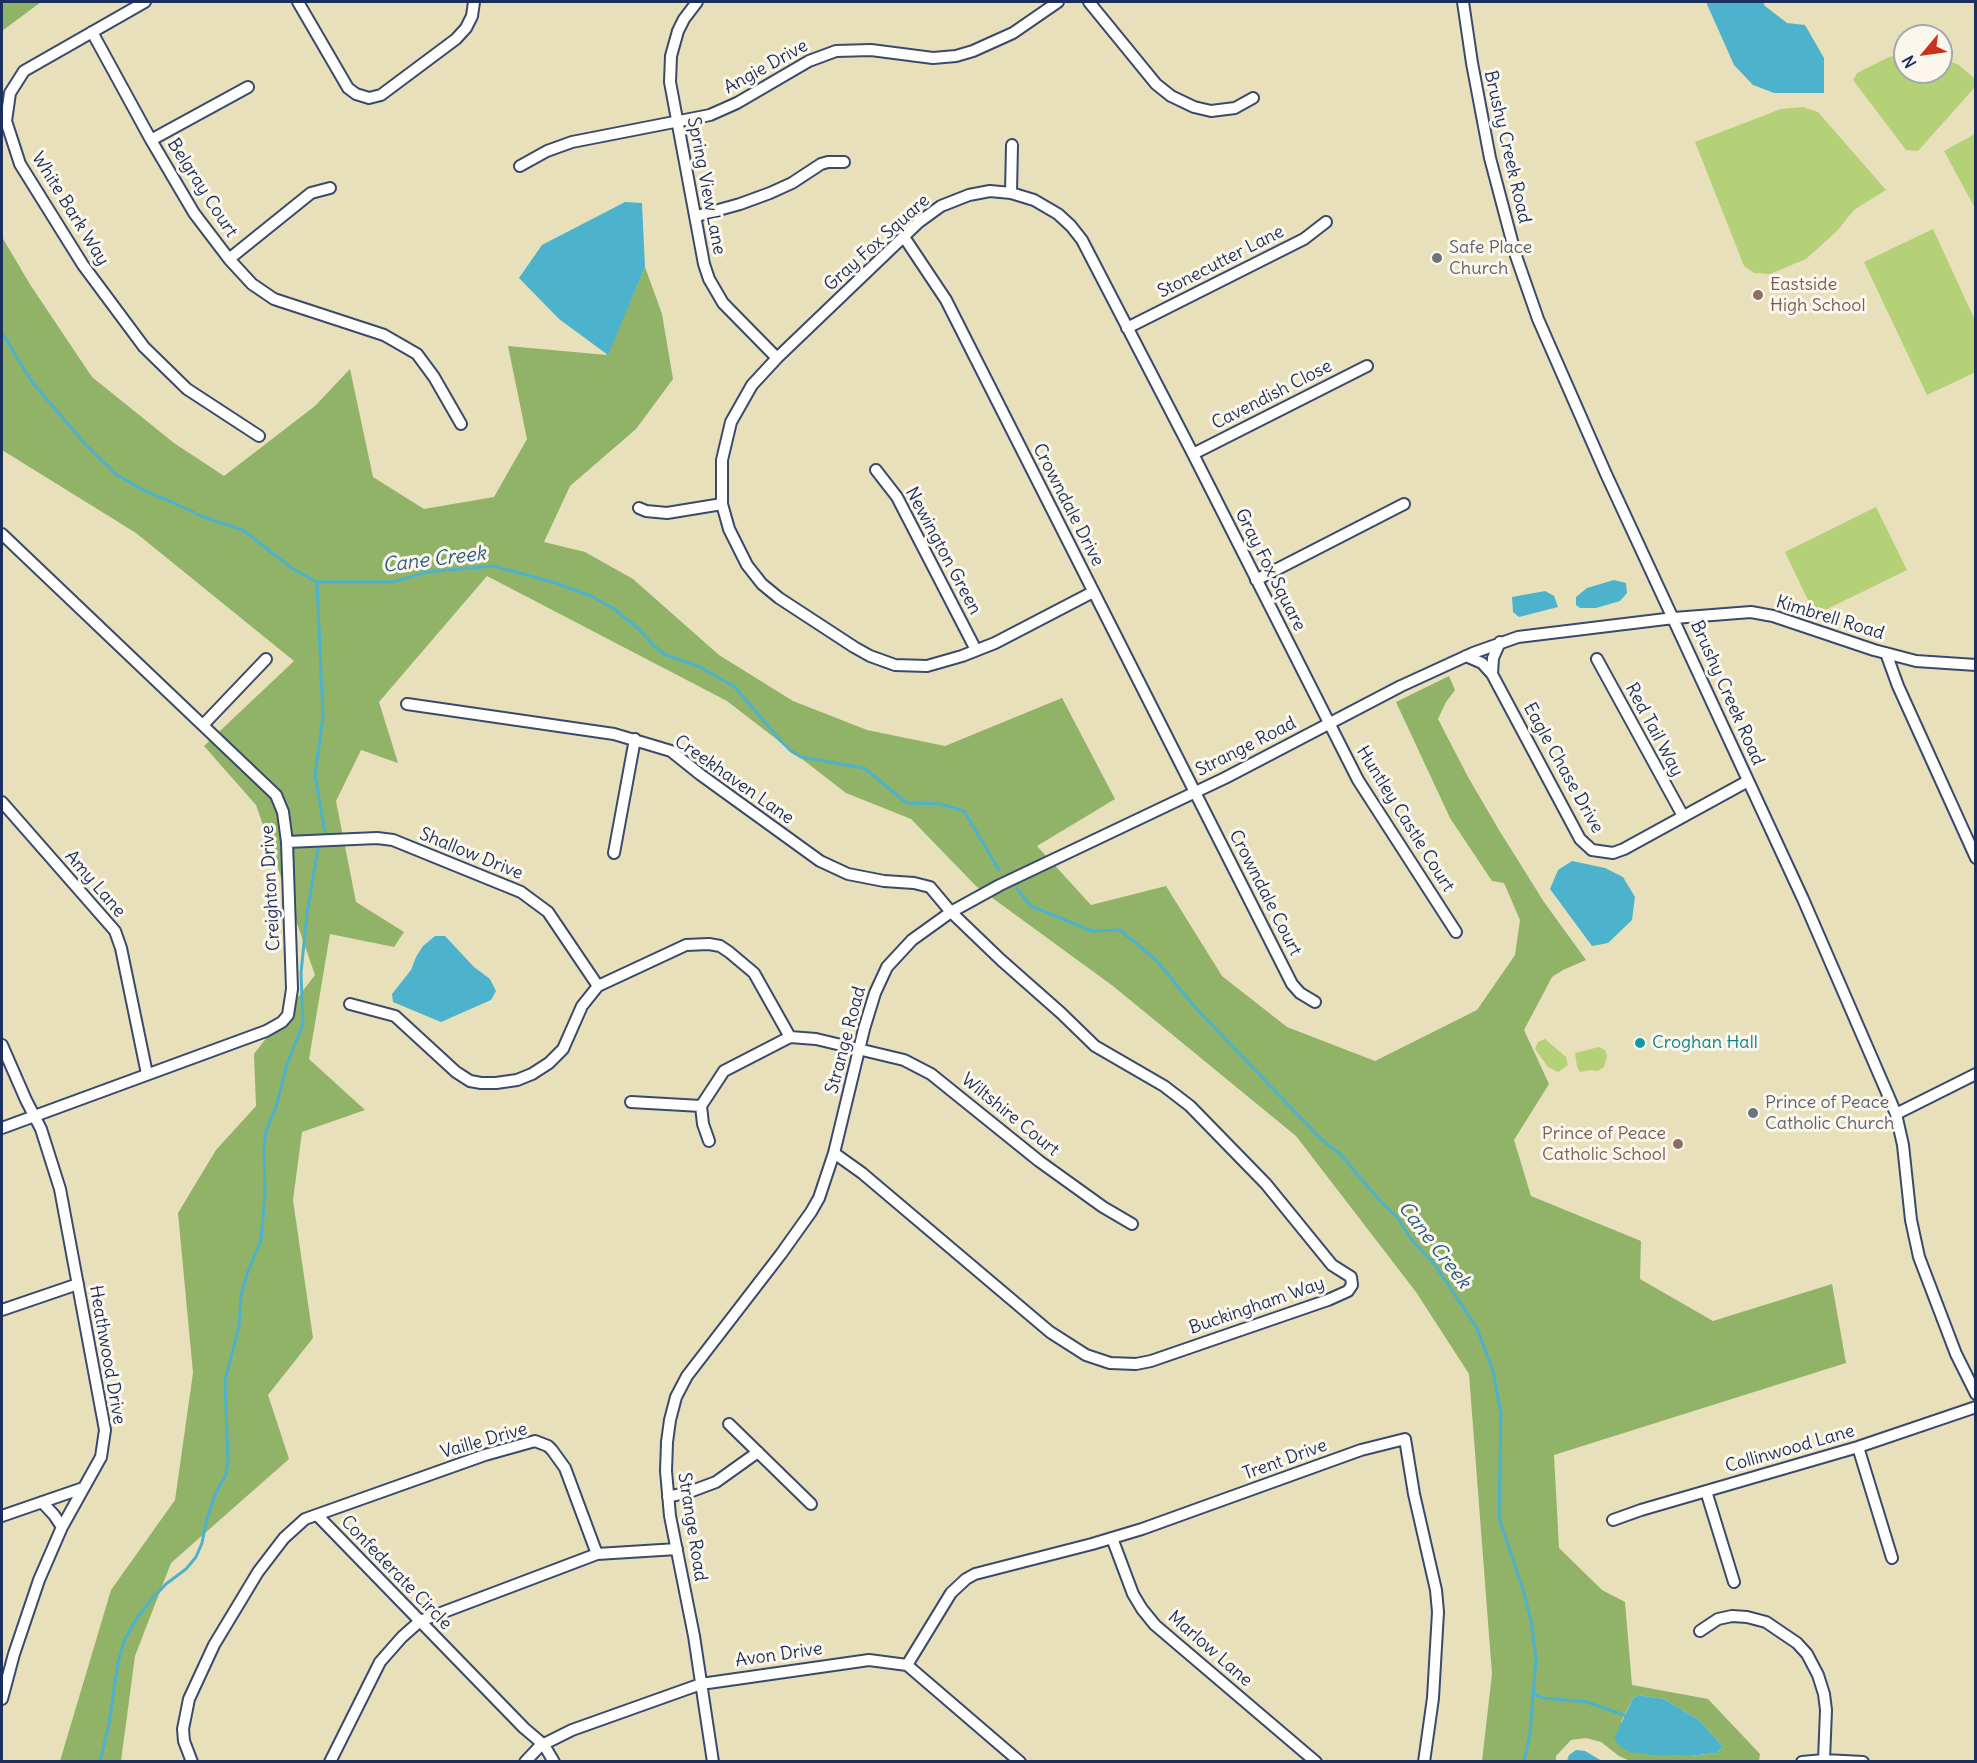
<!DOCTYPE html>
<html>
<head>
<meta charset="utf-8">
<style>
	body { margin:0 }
	#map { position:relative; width:1977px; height:1763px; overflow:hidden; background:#e8e0bb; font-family:Delius,sans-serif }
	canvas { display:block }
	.frame { position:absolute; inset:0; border:3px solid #1b2f5e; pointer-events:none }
	.north { position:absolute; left:1893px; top:24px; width:60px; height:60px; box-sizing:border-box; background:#fbf7ec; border:2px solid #a1a7b3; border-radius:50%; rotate:241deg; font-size:16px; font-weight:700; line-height:24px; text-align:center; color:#1b2f5e }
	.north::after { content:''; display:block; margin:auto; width:21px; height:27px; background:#c8321e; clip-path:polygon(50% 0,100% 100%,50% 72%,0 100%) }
</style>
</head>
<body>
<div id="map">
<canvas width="1977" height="1763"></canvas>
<div class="frame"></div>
<div class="north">N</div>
</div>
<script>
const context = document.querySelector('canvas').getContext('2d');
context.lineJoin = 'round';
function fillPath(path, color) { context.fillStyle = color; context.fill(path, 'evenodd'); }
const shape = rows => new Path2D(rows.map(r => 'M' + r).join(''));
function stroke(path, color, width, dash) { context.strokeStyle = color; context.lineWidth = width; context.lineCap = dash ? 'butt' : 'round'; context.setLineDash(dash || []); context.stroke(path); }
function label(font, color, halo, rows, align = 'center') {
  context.font = font + ' Delius,sans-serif'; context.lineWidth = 6; context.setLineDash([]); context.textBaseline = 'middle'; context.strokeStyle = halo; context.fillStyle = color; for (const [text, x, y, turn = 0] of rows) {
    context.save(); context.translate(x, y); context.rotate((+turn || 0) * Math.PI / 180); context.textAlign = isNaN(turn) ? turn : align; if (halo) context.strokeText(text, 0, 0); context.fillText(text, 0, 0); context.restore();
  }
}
fillPath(shape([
	[1905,54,1905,72,1941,72,1941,58,1959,65,1975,79,1975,87,1918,151,1906,150,1853,80,1857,73,1889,57],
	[1803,107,1818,112,1886,190,1854,210,1837,231,1806,259,1770,274,1754,273,1744,266,1695,142,1781,109],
	[1975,134,1975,208,1944,151],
	[1933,229,1975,320,1976,372,1927,395,1864,262],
	[1876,507,1907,570,1815,615,1785,552],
	[1545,1039,1566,1057,1568,1065,1558,1072,1548,1067,1535,1049,1538,1042],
	[1599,1047,1605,1050,1607,1056,1604,1067,1598,1071,1592,1070,1580,1072,1577,1067,1575,1053]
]), '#b5d177');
fillPath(shape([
	[2,2,41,2,2,31],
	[2,237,31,286,92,377,174,443,224,476,315,406,350,369,373,477,424,509,494,497,527,439,508,346,607,355,645,267,662,314,673,379,636,429,570,486,544,542,585,552,633,579,719,655,793,701,867,730,945,746,1062,698,1115,799,1037,846,1091,905,1166,886,1222,976,1287,1027,1375,1061,1477,1010,1515,955,1520,920,1504,883,1492,881,1450,818,1396,702,1449,676,1455,690,1446,702,1438,719,1468,777,1499,830,1544,902,1586,960,1563,970,1552,977,1524,1030,1549,1084,1514,1140,1531,1196,1641,1241,1640,1279,1713,1321,1832,1284,1846,1363,1554,1455,1559,1548,1602,1590,1625,1602,1632,1685,1708,1699,1760,1754,1759,1761,1630,1761,1619,1756,1601,1742,1586,1738,1571,1740,1556,1756,1556,1761,1482,1761,1492,1674,1469,1374,1416,1292,1296,1136,1113,986,976,886,911,819,846,793,727,701,487,576,379,702,398,763,361,750,336,801,356,902,404,932,394,947,330,934,309,1059,365,1110,302,1132,293,1200,313,1338,268,1395,289,1459,171,1563,135,1656,121,1761,60,1761,111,1590,175,1500,193,1373,178,1213,216,1150,256,1106,254,1054,315,975,256,805,204,746,294,661,136,533,2,450],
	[1638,1695,1664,1699,1699,1720,1723,1747,1717,1753,1689,1756,1671,1755,1621,1722,1633,1698]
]), '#90b368');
fillPath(shape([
	[1706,2,1763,2,1765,6,1787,23,1805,25,1824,58,1824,93,1774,93,1753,85,1734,65],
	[625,202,642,203,645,267,608,355,559,319,519,278,542,245],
	[1614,580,1626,583,1627,593,1620,601,1596,608,1580,608,1576,605,1576,597,1587,588],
	[1545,591,1554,596,1558,607,1519,617,1513,612,1512,597],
	[1572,861,1605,868,1623,877,1635,897,1632,920,1608,943,1592,946,1550,889,1558,870],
	[435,936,445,936,474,967,490,979,496,991,491,1000,441,1022,393,1002,392,994,411,970,416,957,423,946],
	[1638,1695,1664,1699,1699,1720,1723,1747,1717,1753,1689,1756,1653,1755,1629,1752,1621,1747,1614,1739,1633,1698],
	[1576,1750,1585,1751,1602,1761,1567,1761,1569,1755]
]), '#4db2cb');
stroke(shape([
	[2,333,32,382,87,446,117,475,145,491,174,503,201,516,243,530,293,569,317,582,392,582,428,572,494,566,556,583,591,596,613,608,641,631,653,645,664,654,700,667,735,687,780,740,791,751,801,757,864,768,907,803,940,804,964,811,999,870],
	[317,582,323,718,315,775,325,832],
	[1017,889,1031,906,1092,931,1120,930,1156,960,1194,1006,1320,1138,1340,1154,1382,1203,1396,1216,1413,1241,1435,1265,1477,1328,1493,1371,1501,1414,1499,1518,1524,1593,1531,1621,1536,1659,1530,1734,1524,1762],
	[1533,1694,1543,1698,1587,1702,1624,1715],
	[100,1762,109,1724,118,1662,125,1639,136,1619,151,1600,166,1584,186,1569,196,1557,202,1543,207,1518,215,1495,226,1474,228,1461,225,1381,239,1326,241,1296,247,1274,261,1240,265,1196,264,1150,266,1131,276,1107,287,1064,303,1024,301,973,307,913,318,849]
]), '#4db2cb', 3);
const minor = shape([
	[145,2,24,71,10,93,6,121,20,164,83,265,144,347,187,389,259,436],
	[298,2,348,88,356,94,369,98,381,95,456,39,466,28,472,16,474,2],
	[697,2,684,19,678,31,671,56,670,82,704,264,709,279,723,303,777,358],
	[1089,2,1156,84,1171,96,1194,107,1211,111,1235,108,1253,98],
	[1463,2,1472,63,1490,158,1516,256,1538,319,1606,474,1803,899,1888,1095,1896,1114,1903,1145,1911,1220,1919,1257,1956,1354,1976,1394],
	[92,32,151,140,194,213,229,259,252,284,274,299,384,335,417,354,434,377,461,424],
	[151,140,248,87],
	[520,166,547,151,572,142,710,115,737,103,809,61,836,51,871,50,933,58,956,56,973,51,1013,33,1058,2],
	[1011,193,1012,145],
	[697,216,740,204,770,193,792,183,821,164,828,162,844,162],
	[904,237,946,300,1292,984,1300,993,1315,1002],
	[229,259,311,193,330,188],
	[1127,328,1304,239,1326,222],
	[1193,454,1367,366],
	[876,470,897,497,976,650],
	[639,508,646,511,667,513,722,504],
	[2,534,276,795,283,812,287,842,292,989,288,1015,282,1022,266,1031,2,1128],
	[1256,580,1404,504],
	[1093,592,995,643,962,656,927,666,895,665,870,656,854,647,779,598,762,584,747,565,729,529,722,504,722,460,731,422,752,385,777,358,919,222,941,206,969,195,990,191,1011,193,1034,200,1058,214,1071,226,1082,240,1193,454,1358,780,1456,932],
	[1886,653,1898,686,1976,858],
	[1466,656,1482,663,1492,674,1580,839,1592,850,1613,853,1624,849,1748,781],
	[1597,659,1683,816],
	[1492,674,1493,658,1500,642],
	[407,704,614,734,671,751,701,775,820,861,848,874,884,881,914,883,930,887,951,912,1001,960,1061,1013,1095,1046,1164,1086,1190,1106,1266,1184,1332,1265,1351,1277,1352,1285,1348,1291,1328,1300,1151,1361,1136,1364,1110,1363,1086,1355,1050,1332,862,1173,834,1153],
	[203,725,266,659],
	[2,802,115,931,121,948,147,1074],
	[287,842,377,838,393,840,521,892,548,912,598,986],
	[614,853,635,739],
	[350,1004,395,1016,456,1072,470,1081,481,1083,496,1083,517,1080,532,1074,549,1063,563,1049,582,1006,598,986,686,945,709,944,720,946,729,952,754,973,790,1037],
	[2,1045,26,1100,41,1129,60,1189,105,1430,101,1457,62,1527,39,1580,14,1654,2,1699],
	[631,1102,701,1106],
	[1896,1114,1976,1074],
	[709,1141,703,1124,701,1106,724,1071,790,1037,816,1039,904,1060,931,1074,1039,1161,1103,1207,1132,1224],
	[2,1310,78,1284],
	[729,1424,811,1504],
	[1858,1447,1892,1558],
	[1706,1491,1734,1582],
	[668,1497,692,1491,716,1482,758,1452],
	[42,1502,54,1515,62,1527],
	[317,1515,524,1728,544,1745,554,1762],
	[2,1516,83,1488],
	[1613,1520,1641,1510,1858,1447,1976,1407],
	[1112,1538,1133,1594,1142,1609,1155,1625,1316,1762],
	[1700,1631,1718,1619,1732,1616,1747,1617,1766,1622,1797,1643,1807,1654,1818,1675,1824,1694,1826,1710,1824,1760],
	[907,1665,951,1593,966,1579,975,1574,1092,1544,1142,1529,1361,1450,1405,1439,1414,1494,1436,1590,1438,1612,1433,1698,1424,1762],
	[192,1762,184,1741,183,1729,189,1699,214,1645,258,1572,284,1538,305,1519,485,1455,535,1441,548,1446,552,1450,565,1468,597,1554],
	[330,1762,380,1662,402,1637,420,1621,597,1554,677,1549],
	[525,1762,540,1746,572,1730,701,1684,869,1660,907,1665,1020,1762],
	[713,1762,694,1636,670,1516,666,1471,667,1442,670,1420,676,1397,687,1376,781,1254,811,1212,819,1198,834,1153,864,1029,875,993,887,967,912,940,951,912,1000,885,1225,778,1401,686,1473,653,1518,637,1674,618,1751,612,1773,616,1874,650,1916,661,1976,665],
	[1802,1762,1824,1760,1863,1762]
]);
stroke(minor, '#3a4a6c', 14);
stroke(minor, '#fff', 10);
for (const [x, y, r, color] of [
	[1437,258,6,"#6b7280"],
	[1758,295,6,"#8d6e63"],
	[1640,1043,6,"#0f9aa8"],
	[1753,1113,6,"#6b7280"],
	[1678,1144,6,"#8d6e63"]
]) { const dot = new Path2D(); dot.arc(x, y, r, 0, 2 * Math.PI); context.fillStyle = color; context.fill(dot); stroke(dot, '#fbf7ec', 2); }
label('18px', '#1b2f5e', '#fbf7ec', [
	["Angie Drive",766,67,-29],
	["Brushy Creek Road",1507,147,77],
	["Spring View Lane",706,186,79],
	["Belgray Court",202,188,57],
	["White Bark Way",70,209,58],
	["Gray Fox Square",877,243,-42],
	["Stonecutter Lane",1221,262,-27],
	["Cavendish Close",1272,395,-27],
	["Crowndale Drive",1068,505,63],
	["Newington Green",943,551,62],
	["Gray Fox Square",1270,570,63],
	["Kimbrell Road",1830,618,17],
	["Brushy Creek Road",1727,693,66],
	["Red Tail Way",1654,730,62],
	["Strange Road",1246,747,-27],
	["Eagle Chase Drive",1563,768,61],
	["Creekhaven Lane",734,780,35],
	["Huntley Castle Court",1405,819,58],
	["Shallow Drive",471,854,22],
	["Amy Lane",95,884,49],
	["Creighton Drive",271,888,-93],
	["Crowndale Court",1265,893,63],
	["Strange Road",846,1040,-75],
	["Wiltshire Court",1010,1115,39],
	["Buckingham Way",1257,1306,-19],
	["Heathwood Drive",107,1355,80],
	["Vaille Drive",484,1441,-16],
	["Collinwood Lane",1790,1449,-16],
	["Trent Drive",1285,1460,-20],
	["Strange Road",692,1527,81],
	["Confederate Circle",396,1573,46],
	["Marlow Lane",1210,1649,41],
	["Avon Drive",779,1655,-8]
]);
label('18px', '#5b616d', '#fbf7ec', [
	["Safe Place",1449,248],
	["Church",1449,269],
	["Prince of Peace",1765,1103],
	["Catholic Church",1765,1124]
], 'left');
label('18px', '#785e54', '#fbf7ec', [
	["Eastside",1770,285],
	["High School",1770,306],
	["Prince of Peace",1666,1134,"right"],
	["Catholic School",1666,1155,"right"]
], 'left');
label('18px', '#0d838f', '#fbf7ec', [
	["Croghan Hall",1652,1043]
], 'left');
label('italic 20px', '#2c5d84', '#fbf7ec', [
	["Cane Creek",434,560,-7],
	["Cane Creek",1434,1245,52]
]);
</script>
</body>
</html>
